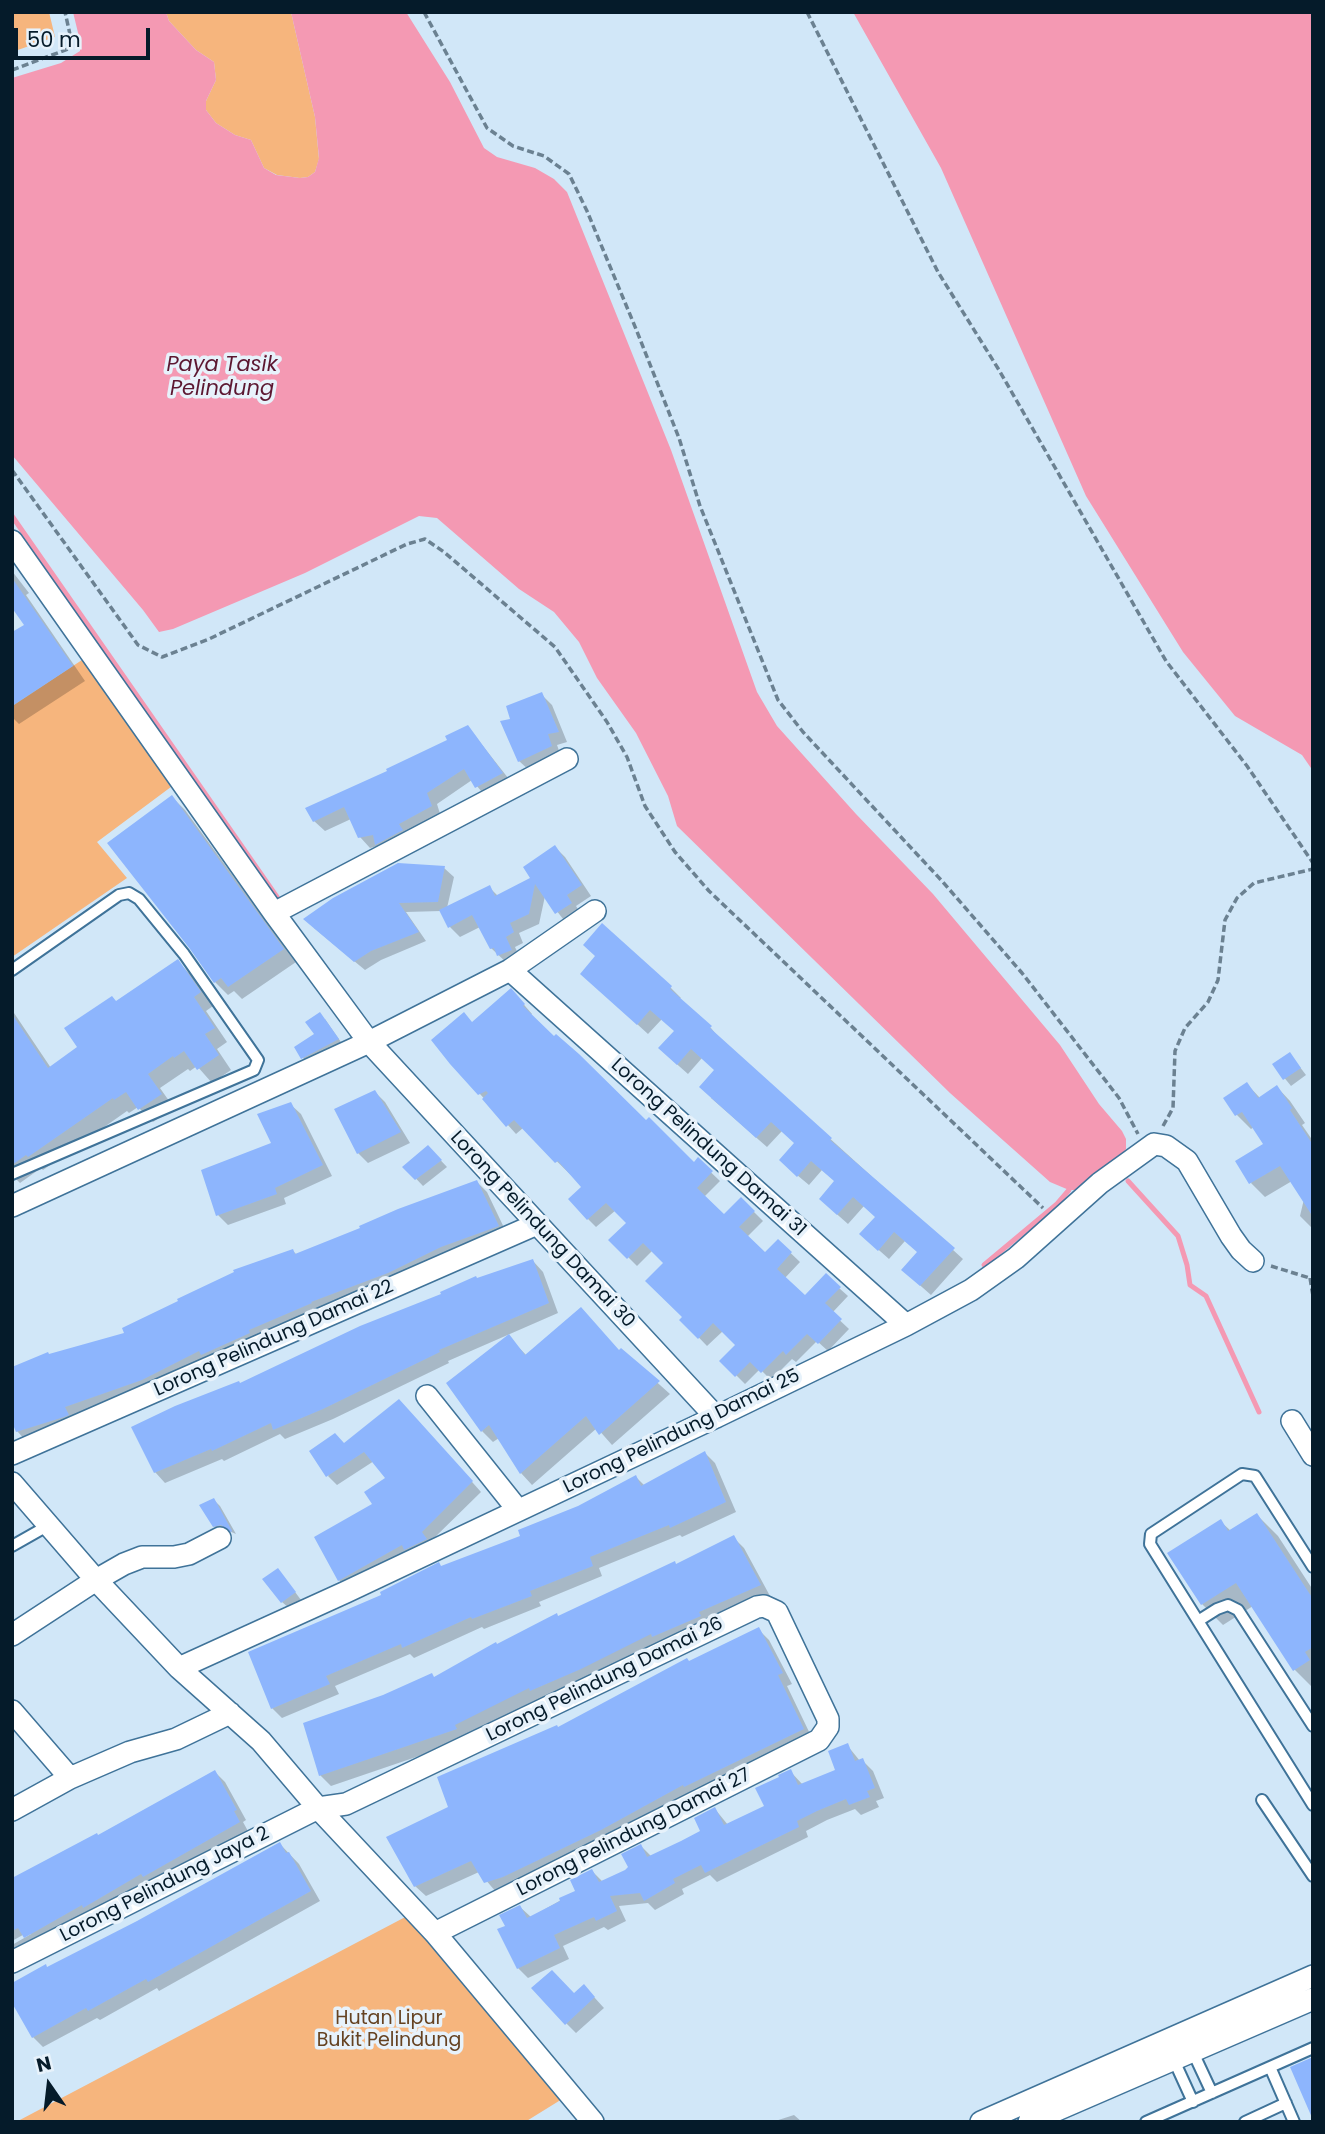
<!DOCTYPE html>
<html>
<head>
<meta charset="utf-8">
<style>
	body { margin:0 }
	#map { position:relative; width:1325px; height:2134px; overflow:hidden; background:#d1e7f8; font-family:Poppins,sans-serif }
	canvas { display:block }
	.frame { position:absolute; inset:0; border:14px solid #051b2a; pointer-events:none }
	.north { position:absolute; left:14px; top:2050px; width:70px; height:70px; -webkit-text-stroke:5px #e7f2fb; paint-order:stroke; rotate:346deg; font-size:19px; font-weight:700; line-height:28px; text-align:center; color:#051b2a }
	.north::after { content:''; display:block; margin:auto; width:24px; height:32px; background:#051b2a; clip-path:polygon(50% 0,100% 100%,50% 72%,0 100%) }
	.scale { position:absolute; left:14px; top:28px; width:136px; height:32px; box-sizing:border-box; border:4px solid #051b2a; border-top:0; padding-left:9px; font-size:21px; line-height:24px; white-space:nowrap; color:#051b2a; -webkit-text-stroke:5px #e7f2fb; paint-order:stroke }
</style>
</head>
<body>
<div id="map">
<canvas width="1325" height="2134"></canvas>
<div class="frame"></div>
<div class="north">N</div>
<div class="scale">50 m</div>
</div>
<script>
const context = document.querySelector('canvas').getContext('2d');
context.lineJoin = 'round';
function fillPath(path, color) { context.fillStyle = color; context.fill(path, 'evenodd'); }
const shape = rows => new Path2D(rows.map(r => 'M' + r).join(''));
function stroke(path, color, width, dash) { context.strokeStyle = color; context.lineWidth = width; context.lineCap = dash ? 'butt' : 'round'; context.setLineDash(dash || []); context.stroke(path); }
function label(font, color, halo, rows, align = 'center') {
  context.font = font + ' Poppins,sans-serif'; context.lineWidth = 7; context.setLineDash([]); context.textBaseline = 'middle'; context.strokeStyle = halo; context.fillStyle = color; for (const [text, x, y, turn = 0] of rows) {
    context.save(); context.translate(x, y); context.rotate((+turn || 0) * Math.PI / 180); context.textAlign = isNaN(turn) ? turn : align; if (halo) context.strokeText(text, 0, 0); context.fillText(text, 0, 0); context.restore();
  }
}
fillPath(shape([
	[12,12,49,12,55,37,12,52],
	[166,12,291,12,315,117,319,159,315,172,308,177,300,178,277,175,264,168,251,140,235,135,216,123,206,110,206,101,216,80,214,62,196,50,169,21],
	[85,658,179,781,97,842,127,878,12,957,12,704,14,705],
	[411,1914,567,2096,525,2122,16,2122]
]), '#f6b57d');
fillPath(shape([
	[73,12,166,12,169,21,196,50,214,62,216,80,206,101,206,110,216,123,235,135,251,140,264,168,276,175,300,178,308,177,315,172,319,158,315,117,291,12,406,12,450,82,484,148,497,157,535,168,554,179,567,192,671,450,757,692,777,726,856,814,933,894,1060,1045,1099,1104,1122,1131,1126,1139,1126,1149,1118,1159,1077,1190,1069,1190,1050,1182,950,1093,677,826,668,796,636,733,597,678,579,642,554,612,519,589,437,518,419,516,305,573,173,629,159,632,143,610,12,455,12,78,61,63,80,51,80,41],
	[853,12,1313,12,1313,771,1302,755,1235,716,1183,652,1086,496,941,168]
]), '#f499b3');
fillPath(shape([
	[12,571,29,593,26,595,85,681,19,724,12,717,12,634,26,625,12,604],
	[541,694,552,705,567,742,557,745,561,756,530,771,519,761,512,720],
	[468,727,512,783,486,797,472,780,437,804,441,817,387,854,378,846,370,848,360,837,351,819,325,831,314,821,389,772,449,741],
	[172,797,185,810,296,962,242,999,234,991,228,995,215,982],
	[555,847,565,857,591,896,576,906,581,914,567,924,545,896,539,924,519,933,523,943,515,947,521,960,509,965,491,948,480,927,460,937,450,927,441,911,406,912,426,941,381,960,365,970,314,928,444,868,454,877,447,908,489,887,498,896,533,878],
	[177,961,191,975,213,1006,206,1011,227,1042,217,1049,231,1070,212,1083,197,1066,190,1071,188,1069,160,1088,174,1108,153,1122,138,1107,129,1113,127,1111,43,1170,41,1168,20,1183,12,1175,12,1010,51,1068,80,1047,117,1002],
	[593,984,671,988,681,998,679,999,711,1028,720,1039,963,1259,931,1295,914,1280,919,1253,905,1241,889,1259,872,1244,877,1217,864,1206,848,1224,831,1209,836,1182,822,1170,809,1185,791,1170,796,1143,782,1131,767,1147,711,1098,716,1071,702,1058,688,1074,671,1059,676,1032,662,1019,648,1034],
	[519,999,532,1014,531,1015,646,1123,694,1164,698,1160,720,1181,704,1197,724,1216,741,1199,763,1221,747,1237,765,1254,778,1241,800,1262,784,1279,805,1298,839,1288,848,1296,832,1313,849,1329,828,1351,817,1341,796,1362,792,1359,771,1380,760,1369,745,1384,722,1361,737,1345,723,1331,707,1346,682,1320,684,1317,665,1263,653,1250,637,1266,611,1240,629,1223,616,1210,596,1227,588,1219,583,1187,523,1128,516,1134,480,1094,473,1024],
	[325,1019,343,1045,308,1063,303,1058],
	[1290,1054,1306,1075,1291,1086,1274,1065],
	[1247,1084,1260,1098,1277,1087,1290,1101,1305,1123,1302,1125,1313,1141,1313,1229,1300,1216,1304,1199,1292,1181,1265,1197,1251,1183,1265,1145,1254,1127,1251,1129,1237,1115,1225,1098],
	[375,1092,385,1102,410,1143,368,1163,358,1153],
	[290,1104,301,1114,332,1176,284,1198,286,1204,228,1225,218,1215,273,1144],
	[428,1147,447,1167,423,1186,405,1167],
	[477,1182,487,1192,508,1236,27,1442,17,1431,49,1356,127,1334,293,1251,297,1255],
	[533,1261,543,1272,558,1313,448,1361,449,1363,333,1419,285,1439,280,1434,224,1461,222,1459,165,1483,155,1472,241,1385,477,1280],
	[509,1337,527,1356,621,1350,670,1394,612,1445,597,1428,532,1485,521,1473,499,1438,493,1442,482,1431],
	[409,1411,481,1492,430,1542,348,1590,339,1580,387,1479,374,1461,337,1485,328,1476,344,1445],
	[705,1453,715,1463,736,1512,682,1537,680,1535,599,1568,602,1576,539,1602,541,1606,484,1629,482,1627,414,1658,410,1654,335,1686,339,1694,282,1718,272,1708,383,1596,442,1568,522,1537,636,1477,645,1486],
	[214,1500,220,1506,236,1534,229,1531,221,1533,214,1526],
	[1257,1515,1278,1536,1313,1590,1313,1688,1295,1670,1253,1606,1223,1625,1202,1604,1220,1521,1231,1531],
	[733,1537,744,1548,770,1596,542,1701,540,1699,465,1737,466,1740,331,1786,320,1775,435,1679,559,1617,677,1565],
	[284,1577,301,1600,289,1608,282,1602],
	[759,1630,769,1640,792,1684,787,1686,813,1740,496,1892,479,1872,426,1896,415,1886,450,1808,558,1729],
	[847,1745,860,1761,862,1760,873,1771,884,1798,876,1801,879,1807,861,1815,855,1809,827,1820,806,1831,808,1837,717,1882,710,1875,682,1889,684,1894,655,1910,648,1903,619,1906,626,1921,608,1930,604,1927,563,1946,569,1959,528,1978,518,1968,507,1927,520,1907,531,1917,577,1891,592,1871,602,1881,626,1872,641,1846,652,1857,703,1832,715,1809,728,1825,766,1807,790,1771,803,1785,837,1771],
	[215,1772,225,1782,246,1820,243,1822,249,1833,12,1959,12,1945,31,1934,30,1931,12,1941,12,1880,98,1837],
	[280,1844,299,1864,320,1901,159,1991,157,1988,100,2020,97,2018,43,2047,33,2037,138,1923],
	[584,1986,604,2008,576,2033,566,2023,574,1995],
	[794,2115,802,2122,772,2122]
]), '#0003');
stroke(shape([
	[12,516,277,897],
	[1128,1181,1178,1236,1187,1265,1190,1285,1206,1296,1259,1412],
	[984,1265,1057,1204,1069,1190]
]), '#f499b3', 5);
fillPath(shape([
	[12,578,73,666,12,706,12,632,24,625,12,608],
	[542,692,559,732,548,734,552,746,518,762,500,721,510,719,506,706],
	[468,725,503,773,475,788,464,769,427,793,432,806,399,824,403,830,375,845,373,835,358,838,344,807,313,822,305,808,387,771,386,769,447,740,445,736],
	[172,795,284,949,228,987,221,978,214,983,190,949,107,843],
	[555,845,582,885,567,895,572,903,555,914,535,884,529,914,510,923,514,932,506,937,512,950,497,956,494,948,490,949,472,915,448,928,439,910,490,885,495,896,530,878,523,867],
	[398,863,445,866,438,902,399,903,419,932,371,951,354,962,303,919,333,898],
	[602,923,672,986,670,989,712,1026,710,1028,832,1138,830,1140,955,1248,920,1286,901,1270,917,1252,894,1232,878,1251,859,1234,875,1217,853,1197,837,1215,819,1199,834,1181,811,1161,797,1177,779,1160,794,1143,771,1122,756,1138,699,1087,714,1070,691,1049,677,1065,658,1048,674,1031,650,1010,637,1025,580,974,595,956,583,945],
	[178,959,201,992,194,997,215,1028,205,1034,219,1055,197,1070,184,1051,174,1058,173,1056,148,1074,162,1094,138,1110,126,1092,114,1100,113,1098,28,1157,26,1155,12,1165,12,1014,48,1068,77,1047,64,1028,112,996,116,1001],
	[511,988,525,1004,523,1006,554,1036,556,1034,579,1054,646,1120,649,1117,694,1162,698,1157,713,1171,697,1188,724,1214,741,1197,755,1211,739,1227,765,1252,778,1239,792,1252,777,1269,805,1295,826,1273,841,1287,825,1303,842,1319,818,1344,807,1334,786,1355,783,1351,761,1373,750,1362,735,1377,719,1361,735,1345,713,1323,698,1339,679,1320,682,1317,645,1281,663,1263,643,1243,627,1259,608,1240,626,1223,606,1203,587,1220,568,1199,581,1187,558,1161,555,1163,514,1120,506,1127,482,1099,488,1093,486,1091,478,1095,450,1064,431,1040,464,1012,472,1022],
	[320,1012,339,1039,301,1059,294,1047,314,1034,305,1022],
	[1290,1052,1301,1068,1283,1080,1272,1064],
	[1247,1082,1258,1098,1277,1085,1292,1108,1290,1110,1313,1145,1313,1217,1280,1166,1249,1184,1235,1161,1263,1144,1242,1112,1235,1116,1223,1098],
	[375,1090,401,1132,357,1154,334,1109],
	[291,1102,323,1165,275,1188,277,1194,216,1216,201,1170,271,1143,257,1114],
	[428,1145,442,1160,415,1180,402,1167],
	[477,1180,499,1226,441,1247,388,1273,311,1302,312,1303,249,1330,250,1333,201,1355,199,1351,142,1380,65,1407,69,1415,64,1417,16,1432,12,1422,12,1367,48,1352,49,1354,124,1333,122,1328,178,1301,177,1299,234,1272,233,1270,293,1249,295,1254,360,1228,359,1226,398,1209],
	[533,1259,549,1303,439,1350,440,1352,323,1409,273,1430,271,1423,212,1451,211,1449,154,1473,131,1427,175,1406,239,1381,240,1383,360,1326,441,1294,440,1292,476,1276,477,1278],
	[581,1307,619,1350,621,1348,660,1381,599,1435,586,1416,520,1474,489,1425,481,1432,446,1383,509,1334,525,1355],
	[399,1399,473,1481,422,1532,427,1539,404,1550,402,1545,338,1581,314,1537,372,1504,364,1492,385,1478,364,1452,326,1477,309,1451,335,1433,344,1443],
	[705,1451,726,1502,670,1528,669,1525,590,1557,593,1566,530,1591,532,1596,472,1619,471,1617,402,1648,401,1644,326,1676,330,1684,271,1709,248,1652,381,1595,380,1592,439,1562,441,1566,520,1536,518,1530,578,1506,636,1475,641,1486],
	[214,1498,232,1531,231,1532,221,1525,213,1527,199,1505],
	[1257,1513,1313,1599,1313,1647,1305,1652,1310,1660,1293,1671,1236,1583,1201,1605,1167,1553,1221,1519,1228,1531],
	[734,1535,761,1585,699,1612,701,1616,652,1637,651,1634,581,1669,530,1691,529,1688,455,1725,457,1729,319,1776,303,1723,383,1695,432,1673,434,1677,496,1642,497,1644,557,1613,558,1616,675,1561,676,1564],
	[278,1568,296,1592,281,1603,262,1579],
	[759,1627,783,1673,778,1675,804,1729,684,1787,683,1785,601,1830,503,1877,484,1883,471,1861,414,1887,386,1837,448,1807,437,1777,557,1725,558,1727,687,1658,689,1661],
	[848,1743,855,1761,863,1758,875,1788,867,1791,870,1797,849,1805,846,1799,817,1811,797,1821,799,1827,705,1873,701,1865,673,1879,675,1883,644,1901,640,1893,610,1896,617,1911,596,1921,594,1917,554,1935,560,1948,517,1969,497,1929,505,1926,499,1915,520,1905,527,1918,560,1901,559,1898,575,1891,570,1880,592,1869,599,1882,625,1870,628,1867,621,1854,641,1844,647,1857,681,1841,700,1831,694,1818,715,1807,724,1825,764,1806,755,1788,779,1777,778,1775,791,1769,798,1785,835,1770,828,1751],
	[215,1770,237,1810,234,1811,240,1822,143,1877,141,1874,83,1908,82,1905,24,1938,18,1928,12,1931,12,1878,97,1833,98,1835],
	[280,1842,286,1853,289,1852,311,1891,148,1982,146,1979,88,2011,86,2008,32,2038,12,2003,12,1983,46,1964,47,1967,137,1921],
	[552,1970,574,1993,584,1984,595,1997,565,2025,531,1988],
	[1313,2057,1313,2120,1290,2067]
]), '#8db5fd');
const lane = shape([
	[12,970,119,895,129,893,139,899,184,954,258,1060,254,1070,12,1174],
	[12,1546,49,1525],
	[1313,1567,1255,1476,1242,1474,1151,1534,1150,1544,1313,1805],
	[1198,1621,1217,1609,1228,1605,1238,1610,1313,1726],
	[1262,1800,1313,1876],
	[1191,2048,1212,2093],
	[1172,2056,1193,2102],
	[1270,2067,1294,2122],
	[1146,2122,1313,2048],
	[1245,2122,1286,2103]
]);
const street = shape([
	[12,541,274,913,369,1042,716,1417],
	[274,913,567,759],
	[510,970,906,1325],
	[12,1206,369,1042,510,970,595,911],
	[427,1396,518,1510],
	[1292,1421,1313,1455],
	[12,1454,537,1224],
	[12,1483,96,1580,179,1668,261,1741,318,1808,435,1933,593,2122],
	[12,1635,96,1580,124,1564,142,1557,174,1557,189,1554,220,1538],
	[179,1668,346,1592,716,1417,906,1325,971,1290,1016,1258,1100,1183,1154,1144,1166,1146,1187,1161,1231,1236,1241,1250,1253,1261],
	[12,1711,70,1778],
	[12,1810,70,1778,130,1752,176,1739,230,1713],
	[12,1962,318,1808,346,1804,757,1607,764,1606,777,1612,828,1719,828,1727,819,1740,435,1933],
	[981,2122,1313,1976],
	[1029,2122,1313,1999]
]);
stroke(lane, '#3f7399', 14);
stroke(street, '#3f7399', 24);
stroke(shape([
	[424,12,487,128,513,146,544,156,569,174,587,211,636,329,679,438,700,506,778,700,803,732,942,881,1022,973,1119,1098,1138,1134],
	[807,12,938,272,999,370,1166,661,1247,766,1313,863],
	[12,70,68,49,71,39,65,12],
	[12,470,138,645,162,657,209,639,407,544,425,539,444,552,555,647,607,722,627,757,645,806,675,852,709,891,1043,1208],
	[1163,1126,1173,1108,1175,1051,1185,1028,1208,1002,1218,980,1225,920,1237,898,1254,883,1313,869],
	[1271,1266,1313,1279],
	[1310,1278,1313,1296]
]), '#6b8191', 3.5, [7, 3.5]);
stroke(lane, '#fff', 10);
stroke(street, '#fff', 21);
label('19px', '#051b2a', '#e7f2fb', [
	["Lorong Pelindung Damai 31",708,1148,42],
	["Lorong Pelindung Damai 30",542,1230,47],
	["Lorong Pelindung Damai 22",274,1339,-24],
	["Lorong Pelindung Damai 25",682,1432,-26],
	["Lorong Pelindung Damai 26",605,1680,-26],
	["Lorong Pelindung Damai 27",634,1833,-27],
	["Lorong Pelindung Jaya 2",165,1885,-27]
]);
label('19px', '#654221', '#e7f2fb', [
	["Hutan Lipur",389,2019],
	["Bukit Pelindung",389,2041]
]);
label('italic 21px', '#5c1731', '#e7f2fb', [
	["Paya Tasik",222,366],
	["Pelindung",222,390]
]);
</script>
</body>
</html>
